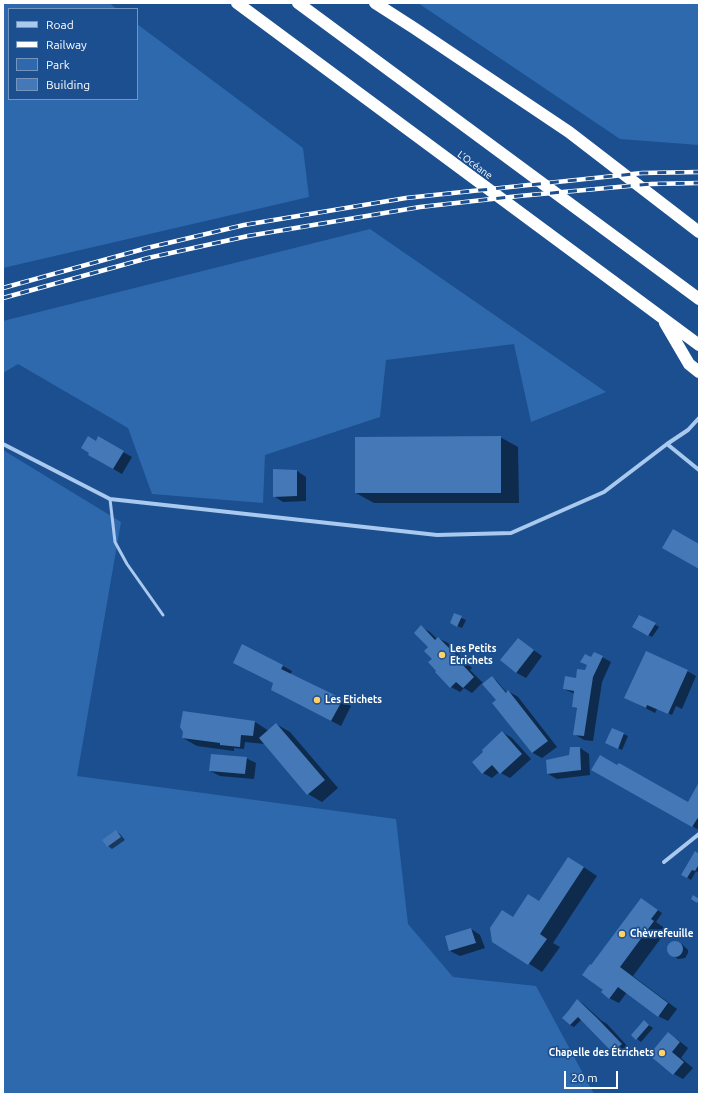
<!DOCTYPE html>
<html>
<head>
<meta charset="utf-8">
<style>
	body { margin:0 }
	#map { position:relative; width:702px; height:1097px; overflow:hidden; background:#1b4f8f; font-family:Ubuntu,sans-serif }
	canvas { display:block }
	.frame { position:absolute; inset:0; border:4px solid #fff; pointer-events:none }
	.legend { position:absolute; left:8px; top:8px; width:130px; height:92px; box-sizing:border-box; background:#1b4f8f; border:1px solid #7695bc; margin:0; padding:5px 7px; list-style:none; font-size:12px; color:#fff }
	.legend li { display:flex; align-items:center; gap:8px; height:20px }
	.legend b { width:20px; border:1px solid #7695bc }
	.scale { position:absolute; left:564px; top:1071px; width:54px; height:18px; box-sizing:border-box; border:2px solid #fff; border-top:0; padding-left:5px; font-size:12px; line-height:14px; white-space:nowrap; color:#fff; -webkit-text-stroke:3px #1b4f8f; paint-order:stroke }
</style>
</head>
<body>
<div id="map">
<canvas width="702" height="1097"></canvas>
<div class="frame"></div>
<ul class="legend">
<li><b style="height:5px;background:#a9c9ee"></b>Road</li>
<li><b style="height:5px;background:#fff"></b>Railway</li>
<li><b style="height:11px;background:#2e69ad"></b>Park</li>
<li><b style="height:11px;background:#4478b7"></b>Building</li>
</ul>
<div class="scale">20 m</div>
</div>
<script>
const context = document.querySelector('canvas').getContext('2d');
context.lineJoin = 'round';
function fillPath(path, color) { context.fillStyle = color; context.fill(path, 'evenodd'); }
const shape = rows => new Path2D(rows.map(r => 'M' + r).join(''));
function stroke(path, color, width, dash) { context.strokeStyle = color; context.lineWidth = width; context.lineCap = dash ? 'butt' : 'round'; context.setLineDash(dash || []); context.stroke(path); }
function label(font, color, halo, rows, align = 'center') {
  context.font = font + ' Ubuntu,sans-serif'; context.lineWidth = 3.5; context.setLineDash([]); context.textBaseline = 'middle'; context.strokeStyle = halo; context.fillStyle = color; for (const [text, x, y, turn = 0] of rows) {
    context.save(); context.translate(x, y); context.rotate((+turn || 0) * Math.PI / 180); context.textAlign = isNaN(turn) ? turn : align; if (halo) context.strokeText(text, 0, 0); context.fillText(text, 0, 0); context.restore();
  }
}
fillPath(shape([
	[3,3,109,3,117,9,9,9,9,99,137,99,137,24,303,148,309,197,3,268],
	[418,3,699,3,699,145,620,139],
	[370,229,606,392,531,422,514,344,386,360,380,417,265,455,263,503,152,494,128,428,18,364,3,373,3,352,4,351,3,321],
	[3,450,121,522,77,776,396,819,408,924,453,977,536,986,594,1094,3,1094]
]), '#2e69ad');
fillPath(shape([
	[500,437,518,447,519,503,374,503,356,493],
	[98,438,132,457,122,474,89,455],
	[297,471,306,477,306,501,283,502,274,496],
	[454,615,466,620,462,628,455,625],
	[640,616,659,627,652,637,633,627],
	[421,627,430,632,437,639,438,638,448,643,472,668,470,670,484,684,492,678,496,680,507,693,508,691,518,697,557,747,542,758,533,753,494,703,498,700,482,683,472,693,464,688,460,692,451,687,438,671],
	[518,639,542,656,526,678,517,673,501,660],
	[602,657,611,662,602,682,593,741,584,740,574,734,578,709,573,707,575,694,564,689,577,679,585,671,592,658],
	[283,666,292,671,290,675,351,706,341,726,281,695,274,683],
	[687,671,696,676,682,709,676,706,672,715,657,709,655,713,626,698],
	[184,713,255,722,269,731,276,724,290,732,338,788,322,802,308,794,265,744,245,742,244,749,234,748,234,751,197,746,183,738],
	[612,729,628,736,622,750,611,745],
	[502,732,512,738,531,759,510,778,499,772,492,778,483,773],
	[580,748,589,754,590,775,557,779,548,774],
	[246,758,256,763,254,779,220,776,210,771],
	[593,769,699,810,699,830],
	[116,831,120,834,125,840,112,849,108,846],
	[699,854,699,873,696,871,691,880,682,874],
	[582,866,597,876,553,943,560,947,542,972,493,941,513,918,539,902],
	[646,902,662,913,656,922,667,930,633,976,677,1009,668,1021,658,1016,627,992,619,1003,609,998,591,966],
	[471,929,480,935,485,948,460,956,450,951],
	[672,942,679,942,683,945,688,950,688,953,685,958,678,959,668,952,668,947],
	[577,1000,582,1003,602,1021,607,1024,630,1049,622,1057,613,1051,582,1019,574,1027,570,1025],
	[644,1022,653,1028,641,1042,632,1035],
	[668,1034,677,1039,688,1048,681,1058,693,1068,683,1079,674,1074,650,1054]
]), '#0007');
fillPath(shape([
	[88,436,96,441,98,436,124,451,113,469,88,455,89,453,81,448],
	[501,436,501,493,355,493,355,437],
	[273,469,297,470,297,496,273,497],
	[673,529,699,544,699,569,662,548],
	[454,613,462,616,457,627,450,623],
	[639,615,656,623,648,636,632,627],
	[421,625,435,640,438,637,463,662,462,664,474,677,463,688,456,682,450,688,435,672,436,671,428,662,432,659,424,651,428,647,414,633],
	[518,638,534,650,516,673,500,660],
	[242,644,283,665,281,669,343,699,331,721,271,690,273,683,233,663],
	[646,651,688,670,668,714,647,705,646,708,624,698],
	[594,652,603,656,593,677,584,736,573,735,577,708,572,707,574,691,563,689,565,676,576,678,577,669,585,670,587,665,580,662,585,654,591,657],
	[492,676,506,693,508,690,548,741,532,753,492,703,496,700,482,684],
	[183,711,255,721,253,736,241,735,240,747,220,745,220,743,182,738,183,732,180,727],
	[276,723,325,780,307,795,259,738],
	[612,728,624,733,618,749,605,743],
	[502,731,522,754,500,774,492,765,482,774,472,762,483,752,482,750],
	[570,747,580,747,581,770,547,774,546,760,569,755],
	[211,754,247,757,245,774,209,771],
	[600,755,617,765,619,763,688,802,699,782,699,816,692,827,591,770],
	[116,830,121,837,107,847,102,840],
	[695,851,699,854,699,864,695,871,692,870,687,878,681,875],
	[568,857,584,867,540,934,547,939,528,965,492,942,490,928,502,910,513,917,528,894,539,901],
	[693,895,699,899,697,903,691,899],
	[641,898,658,910,651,919,654,921,620,967,668,1003,658,1017,618,987,609,999,601,992,603,990,582,975,590,964,591,965],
	[471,928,476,943,449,951,445,936],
	'667 949a8 8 0 1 1 16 0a8 8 0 1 1-16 0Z',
	[577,999,597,1018,622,1044,612,1052,578,1017,570,1025,562,1018,569,1010],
	[644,1020,649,1025,636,1040,631,1035],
	[668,1032,680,1042,672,1052,684,1062,673,1075,649,1055]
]), '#4478b7');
stroke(shape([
	[110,499,115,542,127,564,163,615]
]), '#a9c9ee', 3);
stroke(shape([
	[699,418,688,430,667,444,699,470],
	[3,444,110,499,437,535,511,533,604,492,667,444],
	[664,862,699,834]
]), '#a9c9ee', 4);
stroke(shape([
	[237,3,699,345],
	[298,3,699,299],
	[375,3,414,28,569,132,699,232],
	[665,323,689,364,699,372]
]), '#fff', 12);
const rail = shape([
	[3,288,147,248,244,225,406,198,642,173,699,172],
	[3,298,148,258,248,236,420,207,519,196,651,184,699,183]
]);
stroke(rail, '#fff', 4.5);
stroke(rail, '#1b4f8f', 3, [9]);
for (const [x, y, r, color] of [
	[442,655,4,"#ffd166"],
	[317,700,4,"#ffd166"],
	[622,934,4,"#ffd166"],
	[662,1053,4,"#ffd166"]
]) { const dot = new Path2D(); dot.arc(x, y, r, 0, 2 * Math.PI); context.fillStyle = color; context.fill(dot); stroke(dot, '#1b4f8f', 1.5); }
label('10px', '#fff', '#1b4f8f', [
	["L’Océane",475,165,36]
]);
label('bold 10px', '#fff', '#1b4f8f', [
	["Les Petits",450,649],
	["Etrichets",450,661],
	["Les Etichets",325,700],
	["Chèvrefeuille",630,934],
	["Chapelle des Étrichets",654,1053,"right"]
], 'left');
</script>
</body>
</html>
